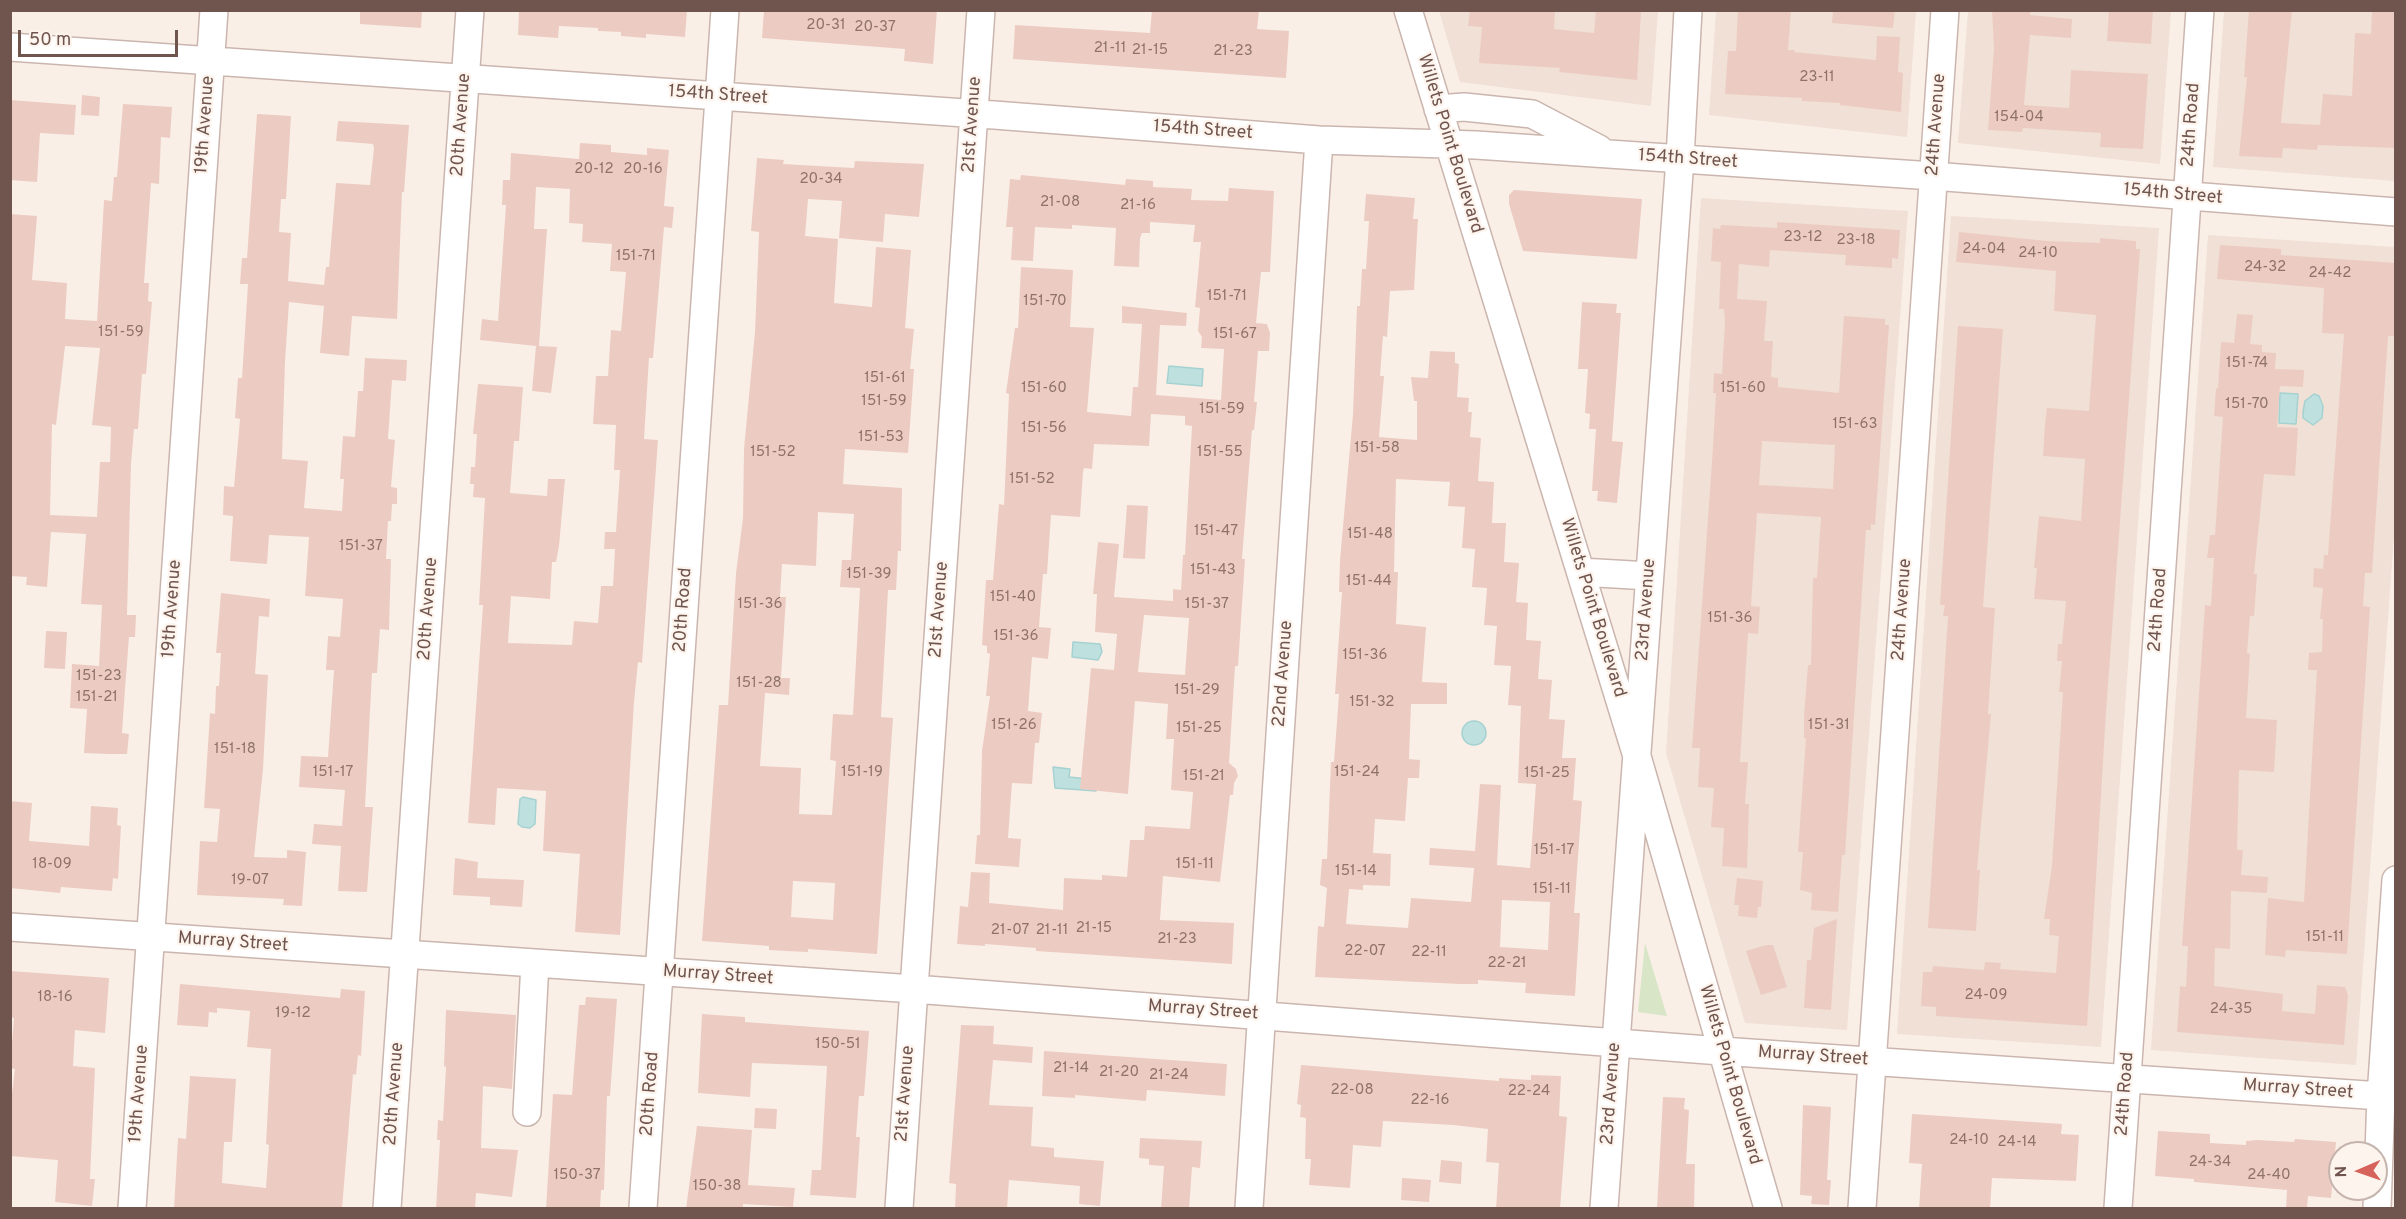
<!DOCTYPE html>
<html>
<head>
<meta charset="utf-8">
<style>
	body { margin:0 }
	#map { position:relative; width:2406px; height:1219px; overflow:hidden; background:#faefe7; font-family:Overpass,sans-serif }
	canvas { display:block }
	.frame { position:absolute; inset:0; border:12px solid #70554e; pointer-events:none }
	.north { position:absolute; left:2328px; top:1141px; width:60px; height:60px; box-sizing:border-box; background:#fdf4ed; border:2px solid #c5b4ad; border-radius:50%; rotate:268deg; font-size:16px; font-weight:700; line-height:24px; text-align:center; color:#70554e }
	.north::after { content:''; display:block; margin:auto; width:21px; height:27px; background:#d5635b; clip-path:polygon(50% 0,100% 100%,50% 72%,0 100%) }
	.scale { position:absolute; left:18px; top:30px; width:160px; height:27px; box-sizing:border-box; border:3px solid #70554e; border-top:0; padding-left:8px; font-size:18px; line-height:21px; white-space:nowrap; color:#70554e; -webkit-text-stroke:4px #fdf4ed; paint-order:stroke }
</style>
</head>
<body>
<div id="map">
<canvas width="2406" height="1219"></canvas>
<div class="frame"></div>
<div class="north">N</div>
<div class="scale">50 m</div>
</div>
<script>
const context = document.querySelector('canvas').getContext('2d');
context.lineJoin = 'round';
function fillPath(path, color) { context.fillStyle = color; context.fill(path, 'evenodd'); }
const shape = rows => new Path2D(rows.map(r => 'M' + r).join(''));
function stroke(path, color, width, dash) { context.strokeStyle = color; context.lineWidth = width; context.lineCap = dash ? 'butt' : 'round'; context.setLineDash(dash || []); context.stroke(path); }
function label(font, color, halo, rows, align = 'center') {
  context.font = font + ' Overpass,sans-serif'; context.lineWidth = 4.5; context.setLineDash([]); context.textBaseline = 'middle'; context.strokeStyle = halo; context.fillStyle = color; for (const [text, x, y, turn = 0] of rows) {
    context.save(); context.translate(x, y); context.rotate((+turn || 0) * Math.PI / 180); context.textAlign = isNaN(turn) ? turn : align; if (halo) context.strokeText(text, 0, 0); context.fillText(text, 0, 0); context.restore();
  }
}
fillPath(shape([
	[1439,11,1658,11,1651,106,1460,82],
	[1716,11,1916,11,1907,137,1709,115],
	[1968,11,2171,11,2160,164,1958,143],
	[2224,11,2395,11,2395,181,2213,167],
	[1701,198,1908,211,1847,1030,1745,1023,1666,753],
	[1951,216,2159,228,2101,1047,1897,1034],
	[2208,235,2395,247,2395,521,2356,1065,2151,1050]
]), '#f0e0d6');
fillPath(shape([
	[1645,943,1667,1016,1638,1012]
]), '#d8e5c7');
const water = shape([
	[1169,366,1203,369,1202,386,1167,383,1169,366],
	[2280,393,2298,394,2296,424,2279,423,2280,393],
	[2314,394,2319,396,2323,406,2322,418,2313,425,2303,418,2303,412,2305,401,2314,394],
	[1073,642,1100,644,1102,652,1098,660,1072,657,1073,642],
	'1462 733a12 12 0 1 1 24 0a12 12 0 1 1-24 0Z',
	[1053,767,1070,769,1069,777,1097,780,1096,791,1055,788,1053,767],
	[523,797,536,800,535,824,530,828,522,827,518,824,520,799,523,797]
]);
fillPath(water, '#bee1e0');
stroke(water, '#a5d1d1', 1.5);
fillPath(shape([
	[360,10,422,10,421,28,360,24],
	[519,10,687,10,685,37,646,34,646,38,621,36,621,32,598,31,598,28,559,26,558,38,518,35],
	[764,10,937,10,933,64,904,61,905,49,762,38],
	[1152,10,1259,10,1257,29,1289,31,1286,78,1013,59,1015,25,1150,33],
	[1470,10,1555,10,1554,29,1594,33,1596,10,1641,11,1637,80,1559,72,1560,68,1479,63,1482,27,1468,26],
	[1738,10,1791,10,1788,50,1795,50,1794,52,1876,60,1877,36,1900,37,1898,72,1903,73,1901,112,1840,105,1840,103,1802,101,1802,98,1725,94,1728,51,1736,51],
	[1833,10,1895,10,1893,28,1832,23],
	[1992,10,2030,10,2030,15,2072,19,2071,38,2030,35,2024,105,2069,108,2071,70,2148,74,2143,149,2100,147,2101,133,2023,128,2022,132,1988,130,1994,49],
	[2109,10,2153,10,2151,44,2107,41],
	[2249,10,2292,10,2281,123,2320,125,2323,94,2352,96,2355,33,2371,34,2372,10,2396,10,2396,148,2318,145,2317,150,2283,148,2282,158,2239,156,2247,77,2244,77],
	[82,95,100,97,99,116,81,115],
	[10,100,76,105,74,135,40,133,37,182,10,180],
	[123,104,172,107,170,138,161,137,159,184,151,183,144,283,149,283,148,301,152,302,146,374,142,374,138,429,134,429,131,464,127,615,136,615,135,637,129,637,125,689,122,733,129,734,127,754,108,754,84,753,87,709,70,708,72,664,99,666,102,605,81,604,86,534,51,532,47,587,26,585,27,577,10,576,10,214,37,216,32,280,67,283,65,319,97,321,104,200,112,201,114,177,117,177],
	[65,346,100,348,92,425,111,427,110,462,100,462,97,517,50,515,52,424,56,425],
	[257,114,291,116,286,199,281,199,279,232,291,233,288,281,324,285,326,267,329,267,336,183,370,185,374,148,373,144,336,141,338,121,409,125,404,192,402,192,397,319,352,316,349,356,320,353,324,306,289,302,285,361,282,459,308,461,304,508,342,511,344,479,340,479,343,436,355,437,358,391,363,391,365,358,407,360,406,381,392,380,388,439,395,440,391,487,397,488,397,504,392,504,391,521,388,521,386,559,391,559,389,630,380,629,377,673,372,673,365,807,373,807,367,892,338,891,341,846,312,844,314,824,342,826,345,790,299,787,301,756,328,757,334,670,326,670,328,636,340,637,343,599,305,596,309,537,269,535,267,564,230,561,233,516,223,515,224,486,234,487,240,419,235,418,238,378,242,378,248,284,240,284,242,258,247,258],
	[580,143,611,145,611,152,647,155,647,148,669,150,664,206,674,207,672,228,664,227,653,358,649,358,644,439,658,440,642,663,638,662,634,702,620,935,575,932,580,854,543,851,546,791,497,788,495,825,468,823,483,605,479,605,485,498,473,497,474,484,470,484,471,467,475,467,477,434,473,434,478,384,523,387,519,441,514,441,510,493,547,496,548,479,565,479,559,546,556,562,552,562,550,599,511,596,508,643,572,645,574,621,598,623,601,586,613,586,615,549,604,549,605,532,616,532,620,470,614,470,616,425,593,424,596,376,608,376,611,330,621,331,626,272,610,271,612,244,582,242,583,224,569,223,570,189,536,187,534,229,547,229,539,346,557,347,551,393,532,391,536,346,480,340,482,319,498,321,506,205,502,205,503,180,510,180,511,153,579,159],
	[757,158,784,160,783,164,854,168,855,161,924,164,919,217,885,214,883,242,839,238,842,201,808,199,805,236,838,239,834,303,872,307,876,247,911,250,905,328,914,329,910,369,914,369,908,453,845,449,843,484,902,488,901,551,898,551,896,590,888,590,881,717,893,718,877,954,808,949,808,952,786,951,769,950,769,946,702,941,719,705,728,705,736,573,743,518,744,449,755,332,759,232,751,231],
	[818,512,854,514,851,560,842,560,840,587,860,588,853,715,833,714,830,760,836,761,832,815,799,814,801,768,760,766,765,693,789,695,790,678,781,678,786,597,780,597,782,564,816,566],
	[793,881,835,883,833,920,791,917],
	[1021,175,1125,185,1126,179,1153,181,1153,187,1192,189,1191,200,1228,201,1229,188,1274,191,1270,272,1261,272,1256,323,1267,324,1270,333,1269,351,1258,351,1254,402,1257,402,1254,430,1252,430,1242,559,1245,559,1238,666,1235,666,1229,763,1236,769,1238,776,1234,783,1233,795,1230,795,1220,882,1163,876,1160,920,1234,923,1232,964,1036,951,1036,948,985,944,985,946,957,944,960,906,968,907,971,872,990,873,989,903,1063,910,1064,878,1102,880,1102,875,1127,877,1130,840,1144,840,1145,826,1190,829,1193,792,1171,790,1174,739,1166,739,1168,704,1135,701,1128,794,1080,789,1091,668,1114,670,1117,634,1095,632,1097,594,1093,594,1098,542,1119,544,1114,597,1173,601,1173,589,1181,590,1183,555,1185,555,1192,426,1185,425,1185,416,1151,414,1149,446,1094,444,1092,469,1084,468,1083,472,1080,517,1051,515,1047,574,1043,574,1039,627,1051,628,1048,659,1032,657,1028,711,1042,713,1039,743,1035,743,1032,784,1012,783,1008,838,1021,839,1019,867,975,864,977,835,980,835,982,751,990,696,986,696,990,654,987,653,987,646,982,645,986,580,993,580,999,504,1004,505,1009,394,1006,393,1015,328,1018,328,1021,267,1073,270,1070,327,1094,328,1087,412,1131,416,1133,387,1138,387,1142,324,1122,323,1122,306,1187,313,1186,326,1160,325,1156,395,1221,400,1224,349,1201,348,1202,337,1198,331,1200,308,1195,307,1201,242,1193,242,1195,225,1150,222,1150,233,1142,233,1140,238,1139,267,1114,266,1116,228,1072,225,1072,229,1035,227,1033,261,1011,260,1013,227,1006,227,1010,179,1020,180],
	[1144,615,1189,618,1185,675,1138,672],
	[1514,190,1642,199,1637,259,1523,251,1509,204,1509,195],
	[1366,194,1415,198,1413,219,1418,219,1414,290,1390,291,1387,337,1383,336,1380,376,1384,376,1379,437,1417,440,1417,401,1414,401,1411,377,1428,378,1430,351,1455,352,1455,363,1459,364,1457,397,1469,398,1468,412,1472,412,1470,437,1481,438,1478,481,1494,482,1492,523,1506,523,1504,562,1519,563,1516,602,1528,603,1526,640,1541,641,1538,679,1552,680,1549,719,1565,720,1562,758,1576,758,1573,800,1582,801,1574,913,1580,913,1575,996,1525,993,1526,983,1478,980,1478,984,1460,984,1315,977,1318,926,1324,927,1327,888,1320,885,1322,859,1327,859,1331,762,1334,762,1339,694,1335,694,1342,592,1339,592,1340,560,1353,414,1357,306,1360,306,1362,269,1366,269,1369,221,1364,221],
	[1396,479,1450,482,1448,506,1465,507,1462,548,1475,549,1472,587,1487,588,1484,625,1497,626,1494,665,1511,666,1508,705,1521,706,1518,783,1536,784,1530,868,1497,865,1501,785,1480,784,1475,851,1430,848,1429,865,1474,868,1471,902,1411,898,1408,928,1346,924,1349,889,1363,890,1363,885,1390,886,1391,854,1373,853,1375,819,1405,821,1408,778,1419,778,1420,760,1409,759,1411,704,1447,704,1447,683,1422,682,1426,627,1396,624,1398,572,1394,572],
	[1502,900,1550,902,1548,950,1500,947],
	[1777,222,1900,230,1898,259,1892,258,1892,268,1845,265,1846,255,1770,250,1769,267,1739,264,1737,299,1767,301,1764,341,1773,341,1771,377,1778,378,1778,387,1839,393,1844,316,1885,319,1885,325,1889,325,1875,525,1871,524,1871,530,1866,530,1845,855,1842,855,1838,912,1811,910,1812,893,1800,890,1803,852,1798,852,1806,738,1804,738,1804,716,1808,665,1811,665,1813,578,1817,578,1821,517,1757,513,1751,606,1760,607,1758,634,1748,633,1740,762,1748,762,1745,804,1749,804,1747,868,1722,866,1724,828,1711,827,1714,788,1698,787,1700,748,1692,748,1713,447,1716,393,1713,393,1714,373,1722,374,1725,323,1724,309,1719,309,1721,262,1711,261,1713,228,1720,229,1721,225,1777,228],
	[1762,441,1835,445,1833,489,1759,485],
	[1959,232,2047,241,2100,243,2100,238,2136,241,2136,249,2140,249,2106,712,2087,1026,1936,1016,1936,1007,1921,1006,1923,972,1932,972,1933,966,1984,970,1985,962,2001,963,2000,969,2056,973,2059,936,2049,935,2050,919,2044,919,2052,866,2063,692,2059,692,2062,661,2057,661,2058,644,2062,644,2066,601,2034,599,2037,568,2034,568,2039,516,2081,521,2085,459,2043,456,2045,424,2047,408,2089,411,2096,315,2054,311,2056,271,1956,262],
	[2220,245,2281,249,2281,255,2396,263,2396,336,2388,336,2372,573,2365,573,2363,606,2370,607,2347,954,2286,950,2285,957,2265,955,2268,898,2304,902,2317,670,2308,670,2309,653,2322,652,2323,619,2320,619,2323,588,2313,587,2314,568,2323,569,2324,555,2328,555,2344,334,2322,333,2324,288,2217,279],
	[1582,302,1617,304,1616,313,1621,313,1612,441,1623,442,1617,503,1597,501,1598,491,1592,491,1596,429,1589,429,1590,414,1585,413,1588,369,1578,369],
	[2237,314,2253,315,2250,344,2262,345,2262,352,2276,353,2275,369,2304,370,2303,387,2280,386,2277,427,2298,428,2295,476,2264,474,2254,574,2257,574,2254,616,2250,616,2247,653,2250,654,2246,718,2277,720,2274,772,2239,770,2237,850,2243,850,2241,875,2268,877,2267,893,2231,891,2230,949,2215,948,2214,986,2283,994,2282,1011,2315,1014,2317,985,2345,987,2348,995,2344,1045,2177,1032,2180,986,2186,987,2188,946,2182,946,2205,605,2211,606,2214,558,2207,558,2210,535,2215,535,2223,417,2214,416,2216,388,2218,389,2221,342,2234,343],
	[1958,326,2003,329,1983,607,1995,608,1988,714,1991,714,1989,736,1977,870,1980,870,1976,931,1928,928,1948,616,1943,616,1945,605,1940,605],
	[1127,505,1148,506,1145,559,1123,558],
	[221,593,270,599,269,617,259,616,255,674,268,675,263,769,254,857,287,858,287,850,306,852,302,906,283,905,284,899,197,895,200,841,217,842,220,809,204,808,210,713,215,714,216,686,219,686,221,653,216,653],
	[46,631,67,632,65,669,44,668],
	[10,801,32,803,29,841,89,846,91,806,118,808,117,825,121,826,118,879,113,878,112,891,61,887,60,893,10,888],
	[455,858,478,862,477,878,524,880,522,907,490,905,490,897,453,895],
	[1737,878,1763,881,1761,907,1758,907,1757,918,1738,916,1739,905,1734,905],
	[1837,919,1831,1010,1804,1008,1807,960,1811,960,1814,928],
	[1766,945,1773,945,1787,987,1761,995,1746,951],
	[10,971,109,978,105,1033,75,1030,73,1066,95,1068,90,1179,95,1179,92,1206,55,1202,58,1160,10,1156,10,1110,15,1069,10,1068,14,1018,10,1017],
	[180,984,340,998,341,989,365,991,361,1056,358,1055,356,1075,353,1074,342,1209,174,1209,178,1138,186,1139,190,1076,236,1079,232,1142,224,1142,222,1183,266,1188,269,1145,266,1144,271,1049,247,1047,250,1011,217,1008,217,1013,209,1012,208,1027,177,1025],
	[586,997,617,999,610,1096,607,1096,604,1190,601,1190,600,1209,546,1209,553,1094,572,1095,579,1005,585,1005],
	[446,1010,516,1015,512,1089,483,1086,481,1148,518,1150,512,1197,476,1193,475,1209,436,1209,440,1140,437,1140,438,1120,443,1121,446,1067,444,1066],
	[702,1014,745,1017,745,1022,869,1031,864,1096,859,1096,856,1137,860,1137,856,1198,810,1195,812,1170,821,1170,827,1066,752,1063,750,1097,698,1093],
	[961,1025,994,1026,993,1044,1033,1047,1032,1063,993,1060,989,1105,1033,1107,1031,1146,1054,1148,1054,1157,1104,1161,1100,1206,1079,1204,1080,1186,1009,1180,1007,1209,955,1209,956,1184,949,1183],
	[1044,1051,1227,1064,1225,1096,1147,1090,1146,1101,1075,1095,1075,1098,1042,1096],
	[1301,1065,1499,1081,1499,1078,1531,1080,1531,1075,1561,1076,1559,1116,1567,1117,1560,1209,1496,1209,1499,1163,1486,1162,1488,1129,1453,1125,1383,1121,1381,1147,1353,1145,1350,1188,1309,1185,1311,1159,1305,1159,1306,1118,1300,1117,1301,1105,1297,1104],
	[1663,1097,1685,1098,1684,1109,1689,1110,1686,1164,1695,1164,1694,1209,1657,1209],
	[1803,1105,1831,1107,1827,1180,1831,1180,1829,1205,1811,1204,1812,1196,1800,1195],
	[755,1108,777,1109,776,1129,754,1128],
	[1912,1114,2062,1124,2061,1134,2079,1135,2076,1181,1992,1178,1990,1209,1919,1209,1922,1164,1909,1163],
	[697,1126,752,1130,748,1185,795,1188,793,1207,743,1204,743,1209,686,1209],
	[2158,1131,2210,1134,2210,1143,2246,1145,2246,1141,2257,1140,2294,1142,2295,1139,2336,1142,2331,1198,2308,1196,2307,1209,2286,1209,2287,1190,2194,1182,2194,1179,2155,1176],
	[1140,1138,1202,1141,1200,1168,1192,1167,1189,1209,1161,1209,1164,1166,1149,1165,1149,1159,1139,1158],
	[1441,1160,1462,1162,1461,1184,1439,1182],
	[1402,1178,1431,1180,1429,1202,1401,1200]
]), '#ecccc2');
const minor = shape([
	[1408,10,1636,753,1768,1208],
	[10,47,994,115,1319,140,1476,145,1933,176,2396,212],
	[1438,109,1464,107,1532,114,1599,149],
	[1581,572,1649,576],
	[10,927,914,989,1721,1051,2396,1097],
	[527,1112,535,963],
	[132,1208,214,10],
	[387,1208,470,10],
	[643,1208,725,10],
	[899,1208,981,10],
	[1249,1208,1319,140],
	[1604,1208,1680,159,1688,10],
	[1862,1208,1945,10],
	[2118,1208,2200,10],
	[2377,1208,2381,1096,2396,880]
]);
stroke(minor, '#cab6ae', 30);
stroke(minor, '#fff', 27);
label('15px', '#8f736b', null, [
	["20-31",826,26],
	["20-37",875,28],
	["21-11",1110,49],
	["21-15",1150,51],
	["21-23",1233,52],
	["23-11",1817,78],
	["154-04",2019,118],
	["20-12",594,170],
	["20-16",643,170],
	["20-34",821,180],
	["21-08",1060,203],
	["21-16",1138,206],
	["23-12",1803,238],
	["23-18",1856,241],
	["24-04",1984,250],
	["24-10",2038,254],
	["151-71",636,257],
	["24-32",2265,268],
	["24-42",2330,274],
	["151-71",1227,297],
	["151-70",1045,302],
	["151-59",121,333],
	["151-67",1235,335],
	["151-74",2247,364],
	["151-61",885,379],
	["151-60",1044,389],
	["151-60",1743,389],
	["151-59",884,402],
	["151-70",2247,405],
	["151-59",1222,410],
	["151-63",1855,425],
	["151-56",1044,429],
	["151-53",881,438],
	["151-58",1377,449],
	["151-52",773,453],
	["151-55",1220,453],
	["151-52",1032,480],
	["151-47",1216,532],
	["151-48",1370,535],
	["151-37",361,547],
	["151-43",1213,571],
	["151-39",869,575],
	["151-44",1369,582],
	["151-40",1013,598],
	["151-36",760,605],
	["151-37",1207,605],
	["151-36",1730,619],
	["151-36",1016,637],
	["151-36",1365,656],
	["151-23",99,677],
	["151-28",759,684],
	["151-29",1197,691],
	["151-21",97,698],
	["151-32",1372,703],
	["151-26",1014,726],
	["151-31",1829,726],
	["151-25",1199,729],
	["151-18",235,750],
	["151-17",333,773],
	["151-19",862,773],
	["151-24",1357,773],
	["151-25",1547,774],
	["151-21",1204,777],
	["151-17",1554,851],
	["18-09",52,865],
	["151-11",1195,865],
	["151-14",1356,872],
	["19-07",250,881],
	["151-11",1552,890],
	["21-15",1094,929],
	["21-07",1010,931],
	["21-11",1052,931],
	["151-11",2325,938],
	["21-23",1177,940],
	["22-07",1365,952],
	["22-11",1429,953],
	["22-21",1507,964],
	["24-09",1986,996],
	["18-16",55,998],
	["24-35",2231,1010],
	["19-12",293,1014],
	["150-51",838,1045],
	["21-14",1071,1069],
	["21-20",1119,1073],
	["21-24",1169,1076],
	["22-08",1352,1091],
	["22-24",1529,1092],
	["22-16",1430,1101],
	["24-10",1969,1141],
	["24-14",2017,1143],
	["24-34",2210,1163],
	["150-37",577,1176],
	["24-40",2269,1176],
	["150-38",717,1187]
]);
label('18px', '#70554e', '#fdf4ed', [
	["154th Street",718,96,4],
	["19th Avenue",206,125,-86],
	["20th Avenue",462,125,-86],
	["21st Avenue",973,125,-86],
	["24th Avenue",1937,125,-86],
	["24th Road",2192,125,-86],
	["154th Street",1203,131,4],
	["Willets Point Boulevard",1449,144,73],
	["154th Street",1688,160,4],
	["154th Street",2173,195,5],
	["Willets Point Boulevard",1592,608,73],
	["19th Avenue",173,609,-86],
	["20th Avenue",429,609,-86],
	["20th Road",684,610,-86],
	["21st Avenue",940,610,-86],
	["23rd Avenue",1647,610,-86],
	["24th Avenue",1903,610,-86],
	["24th Road",2159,610,-86],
	["22nd Avenue",1284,674,-86],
	["Murray Street",233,943,4],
	["Murray Street",718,976,4],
	["Murray Street",1203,1011,4],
	["Murray Street",1813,1057,4],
	["Willets Point Boulevard",1729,1075,74],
	["Murray Street",2298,1090,4],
	["19th Avenue",140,1094,-86],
	["20th Avenue",395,1094,-86],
	["20th Road",651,1094,-86],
	["21st Avenue",906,1094,-86],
	["23rd Avenue",1612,1094,-86],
	["24th Road",2126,1094,-86]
]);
</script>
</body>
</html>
